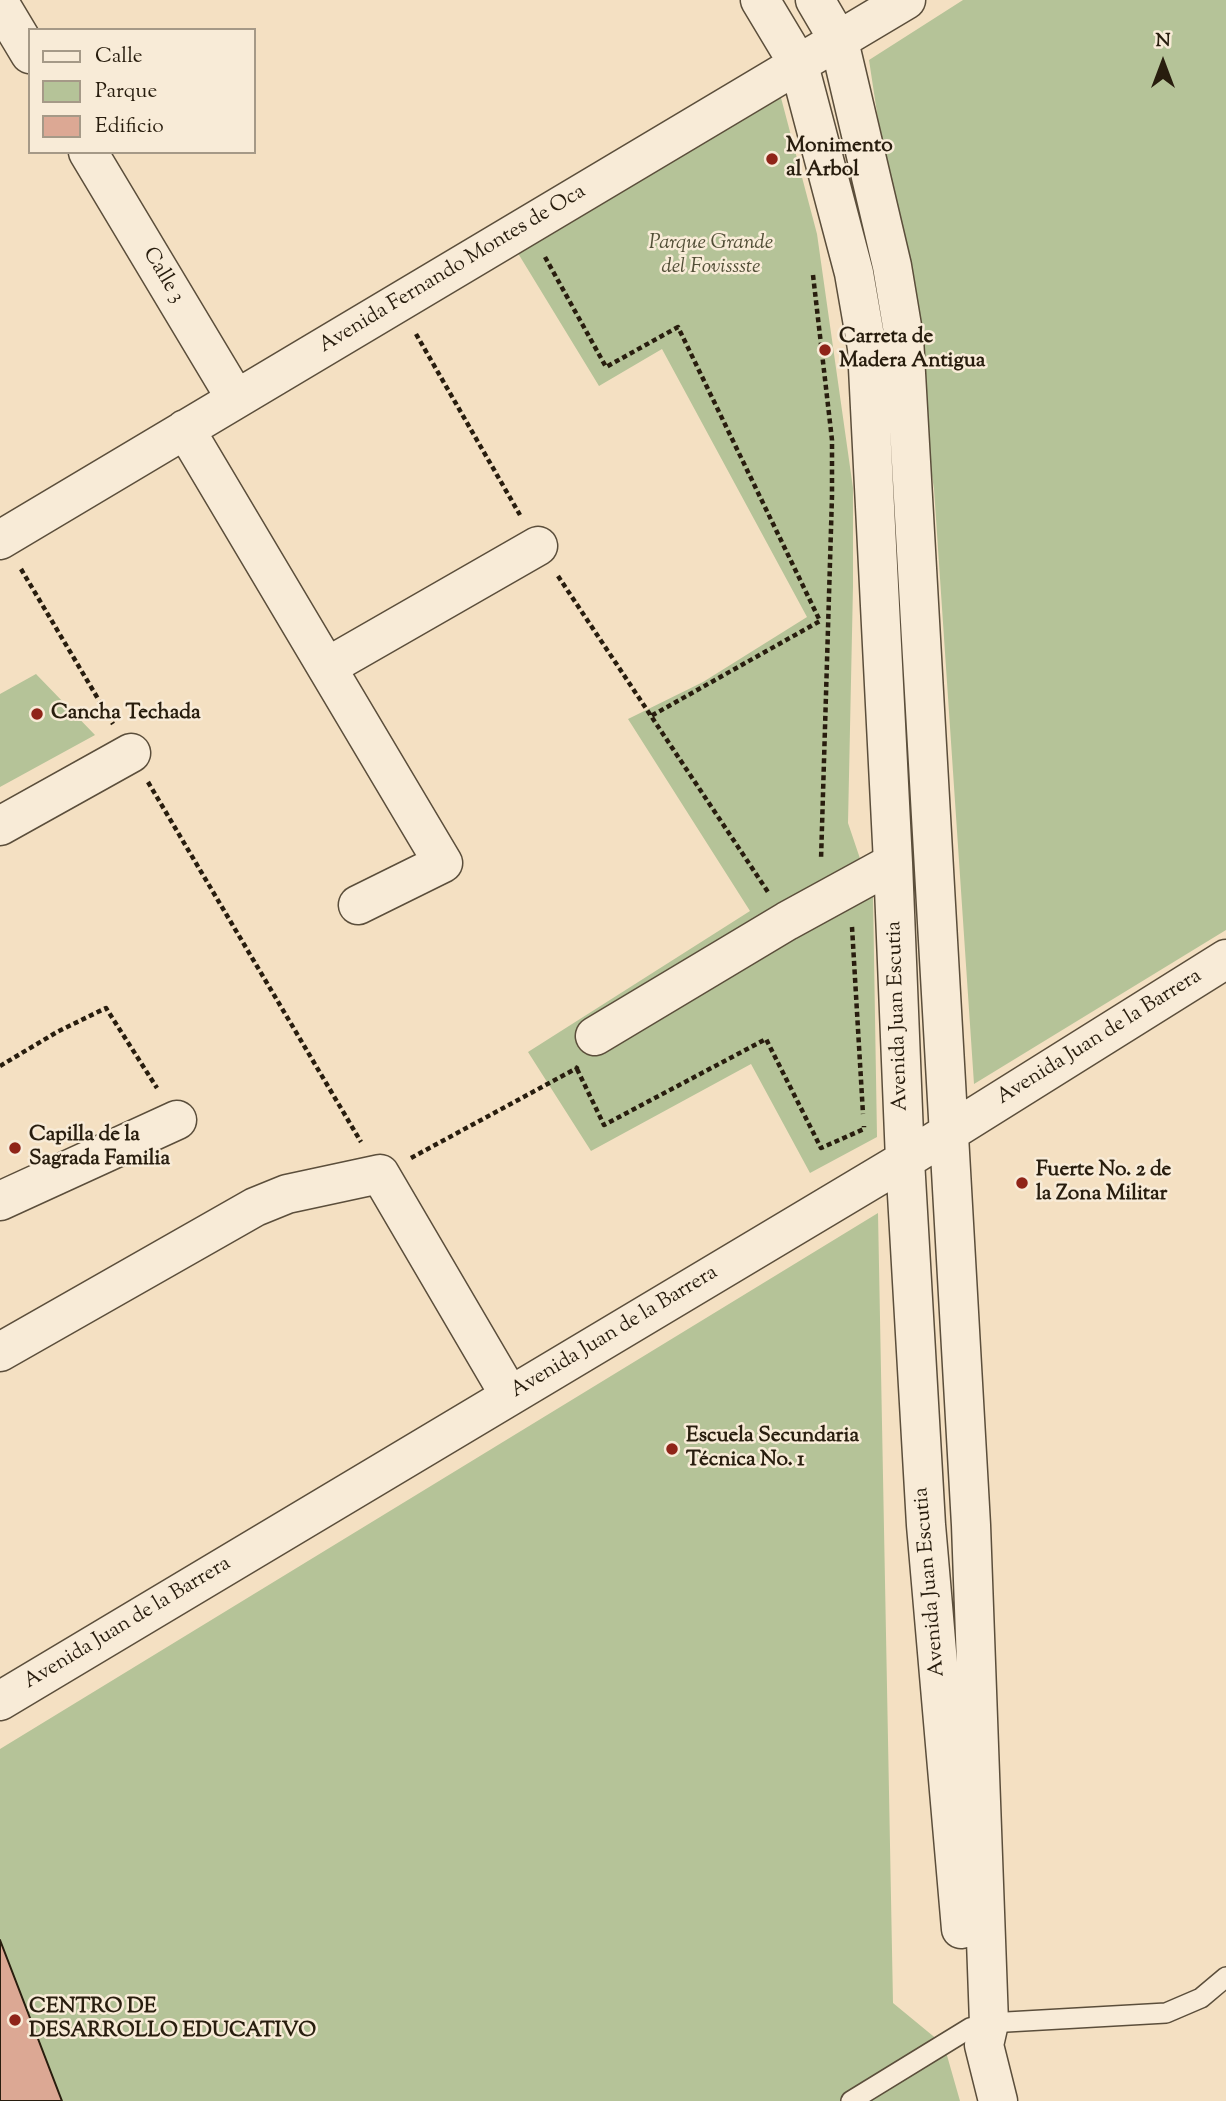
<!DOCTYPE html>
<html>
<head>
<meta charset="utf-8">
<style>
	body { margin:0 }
	#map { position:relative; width:1226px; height:2101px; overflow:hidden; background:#f4e0c2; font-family:"Sorts Mill Goudy",serif }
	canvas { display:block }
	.legend { position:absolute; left:28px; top:28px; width:228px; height:126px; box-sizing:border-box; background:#f8ebd7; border:2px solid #a59987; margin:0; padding:9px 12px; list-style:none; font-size:21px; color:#281d0e }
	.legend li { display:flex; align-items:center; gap:14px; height:35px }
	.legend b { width:35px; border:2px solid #a59987 }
	.north { position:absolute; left:1128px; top:28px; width:70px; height:70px; -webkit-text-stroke:5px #f8ebd7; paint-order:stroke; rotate:0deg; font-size:19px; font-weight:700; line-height:28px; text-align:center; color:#281d0e }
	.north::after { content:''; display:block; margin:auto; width:24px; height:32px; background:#281d0e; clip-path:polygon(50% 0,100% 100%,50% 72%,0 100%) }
</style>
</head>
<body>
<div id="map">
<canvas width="1226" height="2101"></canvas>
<ul class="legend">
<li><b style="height:9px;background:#f8ebd7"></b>Calle</li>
<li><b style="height:19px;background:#b5c398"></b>Parque</li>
<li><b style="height:19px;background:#dca894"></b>Edificio</li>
</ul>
<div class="north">N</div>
</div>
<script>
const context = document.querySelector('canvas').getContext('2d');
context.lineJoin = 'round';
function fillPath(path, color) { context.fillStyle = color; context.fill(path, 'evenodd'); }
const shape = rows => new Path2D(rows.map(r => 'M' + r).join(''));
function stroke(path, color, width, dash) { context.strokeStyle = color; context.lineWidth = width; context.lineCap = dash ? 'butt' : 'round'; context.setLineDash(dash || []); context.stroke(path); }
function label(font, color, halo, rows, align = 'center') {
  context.font = font + ' "Sorts Mill Goudy",serif'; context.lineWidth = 5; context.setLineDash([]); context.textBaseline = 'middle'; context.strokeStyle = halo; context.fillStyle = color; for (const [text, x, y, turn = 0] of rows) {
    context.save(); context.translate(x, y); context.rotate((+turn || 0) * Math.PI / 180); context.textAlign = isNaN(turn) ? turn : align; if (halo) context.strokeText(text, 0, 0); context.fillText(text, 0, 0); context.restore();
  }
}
fillPath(shape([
	[963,0,1226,0,1226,930,974,1084,934,489,869,60],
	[780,94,817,234,853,488,853,586,848,823,873,897,877,1137,810,1173,751,1064,591,1151,528,1052,750,911,628,719,703,682,807,617,662,349,599,386,516,250],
	[36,674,95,735,0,787,0,694],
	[878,1213,893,2003,944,2045,960,2101,0,2101,0,1749]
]), '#b5c398');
const building = shape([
	[0,1940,62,2101,0,2101,0,1940]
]);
fillPath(building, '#dca894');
stroke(building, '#281d0e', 2);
const lane = shape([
	[851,2101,970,2028,989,2023,1166,2013,1201,1998,1226,1977]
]);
const street = shape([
	[760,0,799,65,854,273,867,348,893,863,905,1160,926,1525,961,1929],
	[815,0,839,41,892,266,904,338,971,1525,989,2023,984,2045,998,2101],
	[0,4,30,54],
	[88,152,236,399],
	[185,429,443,863,358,905],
	[0,540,906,0],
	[327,667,538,546],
	[0,826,131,753],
	[595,1036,787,921,893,863],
	[0,1201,177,1120],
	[0,1352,255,1207,287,1194,380,1174,510,1396],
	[0,1701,905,1160,1226,959]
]);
stroke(lane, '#5b4e3b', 22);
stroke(street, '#5b4e3b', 41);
stroke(shape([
	[545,257,606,367,678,327,820,621,651,716],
	[813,275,832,440,832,496,821,860],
	[416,334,520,515],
	[21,569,113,724],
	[558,576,768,892],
	[148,782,361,1142],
	[852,927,863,1114],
	[0,1066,57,1032,106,1008,157,1088],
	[577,1069,604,1125,766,1039,821,1148,864,1129,864,1126],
	[411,1158,577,1068,575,1067]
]), '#281d0e', 4.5, [5, 3.5]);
stroke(lane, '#f8ebd7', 19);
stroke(street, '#f8ebd7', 38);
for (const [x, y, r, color] of [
	[772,159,7,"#8f2418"],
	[825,350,7,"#8f2418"],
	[37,714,7,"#8f2418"],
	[15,1148,7,"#8f2418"],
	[1022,1183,7,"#8f2418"],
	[672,1449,7,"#8f2418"],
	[15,2020,7,"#8f2418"]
]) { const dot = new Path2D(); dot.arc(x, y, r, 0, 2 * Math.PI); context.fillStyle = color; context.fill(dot); stroke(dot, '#f8ebd7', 2.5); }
label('bold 21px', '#281d0e', '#f8ebd7', [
	["Monimento",786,147],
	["al Arbol",786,171],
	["Carreta de",839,338],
	["Madera Antigua",839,362],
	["Cancha Techada",51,714],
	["Capilla de la",29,1136],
	["Sagrada Familia",29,1160],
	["Fuerte No. 2 de",1036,1171],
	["la Zona Militar",1036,1195],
	["Escuela Secundaria",686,1437],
	["Técnica No. 1",686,1461],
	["CENTRO DE",29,2008],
	["DESARROLLO EDUCATIVO",29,2032]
], 'left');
label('italic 21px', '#524f37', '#f8ebd7', [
	["Parque Grande",711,244],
	["del Fovissste",711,268]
]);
label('21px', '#281d0e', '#f8ebd7', [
	["Avenida Fernando Montes de Oca",453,270,-31],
	["Calle 3",162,276,59],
	["Avenida Juan Escutia",899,1016,-92],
	["Avenida Juan de la Barrera",1100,1038,-32],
	["Avenida Juan de la Barrera",615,1333,-31],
	["Avenida Juan Escutia",931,1582,-95],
	["Avenida Juan de la Barrera",128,1624,-31]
]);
</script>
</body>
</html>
